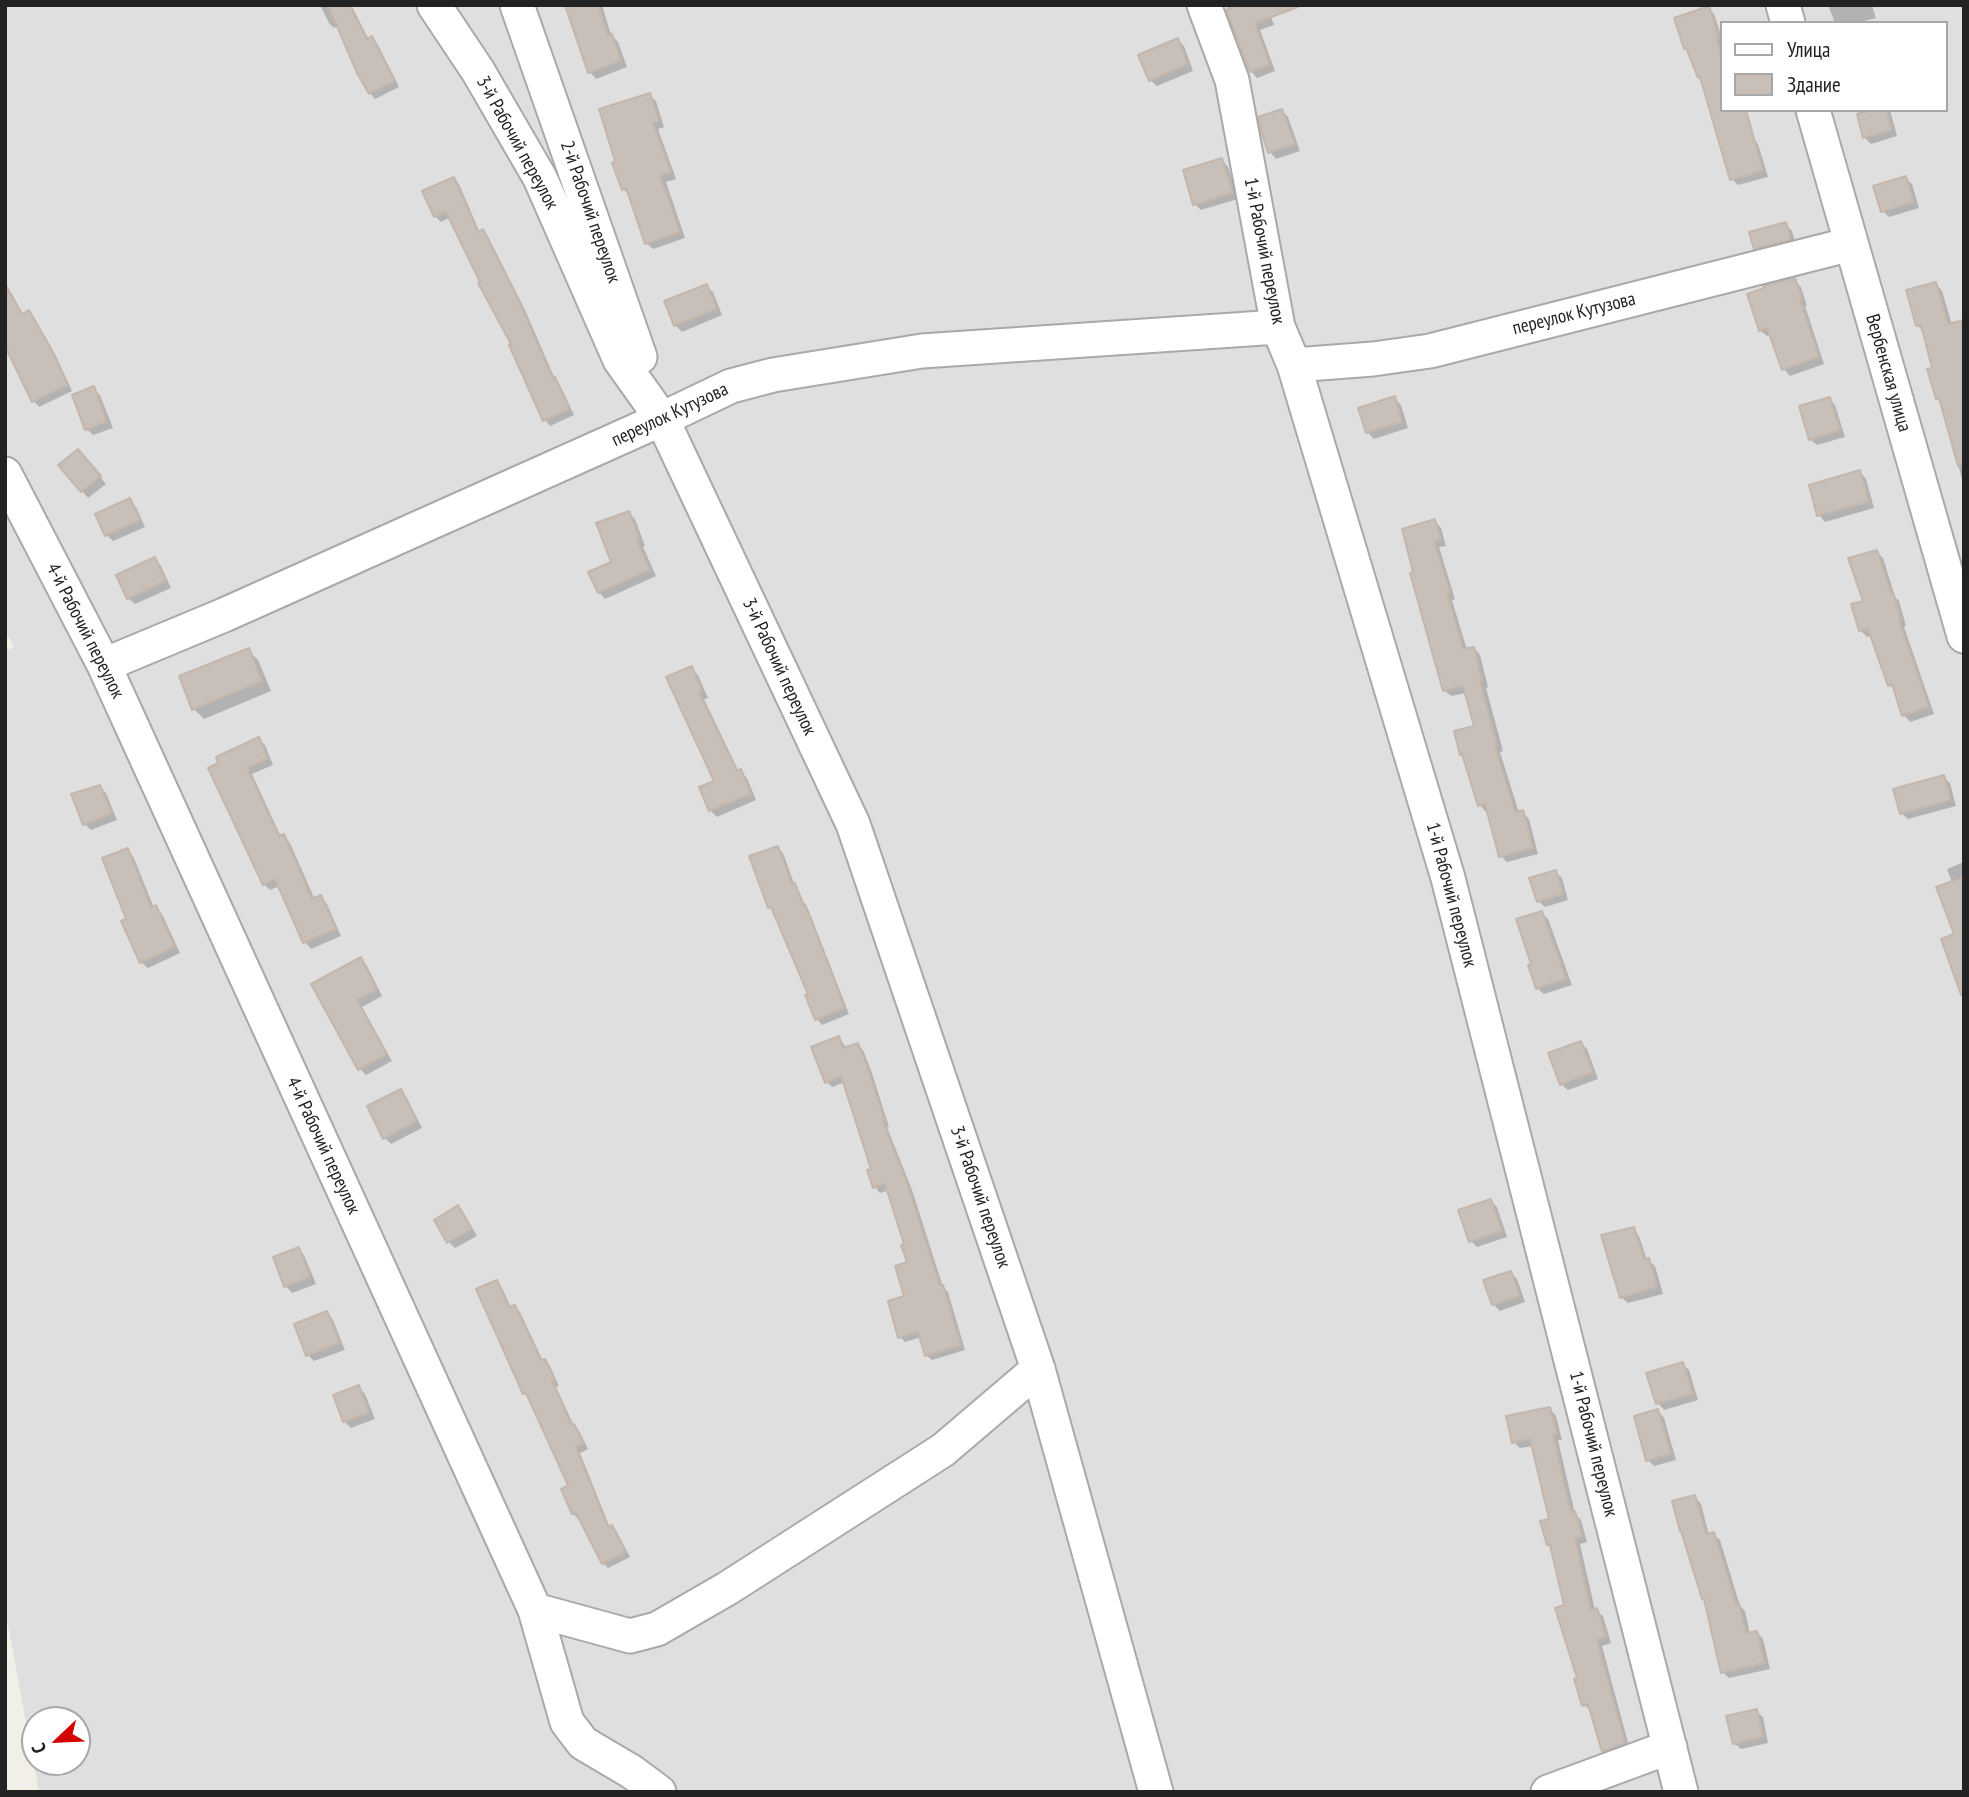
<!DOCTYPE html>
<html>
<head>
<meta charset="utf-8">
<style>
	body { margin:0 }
	#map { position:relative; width:1969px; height:1797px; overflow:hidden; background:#f2efe9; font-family:"PT Sans Narrow",sans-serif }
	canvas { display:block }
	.frame { position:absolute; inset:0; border:7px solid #222; pointer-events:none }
	.legend { position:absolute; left:1720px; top:21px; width:228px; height:91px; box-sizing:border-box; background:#fff; border:2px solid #a7a7a7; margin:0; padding:9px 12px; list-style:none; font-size:21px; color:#222 }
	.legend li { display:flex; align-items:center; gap:14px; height:35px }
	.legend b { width:35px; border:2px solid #a7a7a7 }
	.north { position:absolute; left:21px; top:1706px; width:70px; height:70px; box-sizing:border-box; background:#fff; border:2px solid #a7a7a7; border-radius:50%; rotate:247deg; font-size:19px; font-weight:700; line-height:28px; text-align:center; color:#222 }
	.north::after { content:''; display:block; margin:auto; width:24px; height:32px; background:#d40000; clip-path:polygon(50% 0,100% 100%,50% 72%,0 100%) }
</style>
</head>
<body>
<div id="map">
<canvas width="1969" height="1797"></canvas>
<div class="frame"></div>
<ul class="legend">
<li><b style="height:9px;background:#fff"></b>Улица</li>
<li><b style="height:19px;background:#c7bfb8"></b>Здание</li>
</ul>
<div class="north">С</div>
</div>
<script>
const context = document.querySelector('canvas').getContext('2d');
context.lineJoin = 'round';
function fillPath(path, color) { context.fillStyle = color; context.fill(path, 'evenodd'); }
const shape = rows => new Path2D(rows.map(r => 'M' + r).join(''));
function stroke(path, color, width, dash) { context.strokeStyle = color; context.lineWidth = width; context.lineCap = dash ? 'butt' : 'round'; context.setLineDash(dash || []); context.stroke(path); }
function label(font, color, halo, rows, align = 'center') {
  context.font = font + ' "PT Sans Narrow",sans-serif'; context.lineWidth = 7; context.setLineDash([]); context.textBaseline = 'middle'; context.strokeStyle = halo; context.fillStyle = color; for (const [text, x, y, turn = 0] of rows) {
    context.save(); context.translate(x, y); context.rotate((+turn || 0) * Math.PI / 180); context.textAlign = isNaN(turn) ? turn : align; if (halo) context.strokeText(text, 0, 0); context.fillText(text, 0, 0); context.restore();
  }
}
fillPath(shape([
	[5,5,1964,5,1964,1792,39,1792,5,1609,5,651,14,647,5,630],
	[1722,23,1946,23,1946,110,1722,110],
	[35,1720,77,1720,77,1762,35,1762]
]), '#e0dfdf');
fillPath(shape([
	[320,5,351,5,369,40,372,38,377,43,399,87,375,99,370,93,339,25,334,28,329,23],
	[566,5,602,5,611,35,618,42,627,67,596,79,590,72],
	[1227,5,1267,6,1274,25,1260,30,1275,71,1257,78,1251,71],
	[1828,5,1872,5,1876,18,1857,23,1835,23],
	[1708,8,1714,14,1722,38,1722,43,1720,44,1722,50,1722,110,1758,144,1768,177,1738,185,1732,179,1703,81,1699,77],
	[1178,40,1184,46,1193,71,1157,86,1150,80],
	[649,95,656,101,664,127,658,129,676,179,666,182,685,238,653,249,646,243,630,196,623,189],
	[1862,110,1890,110,1897,136,1871,144,1864,137],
	[1282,111,1288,117,1300,151,1276,159,1270,152],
	[1222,160,1228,167,1238,199,1201,210,1195,204],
	[1905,178,1912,184,1919,208,1889,217,1883,211],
	[453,179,459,184,480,233,483,231,488,237,525,310,555,379,560,385,574,415,550,426,545,420,513,345,451,217,441,222,435,216],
	[1785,224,1792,231,1796,246,1762,254,1755,248],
	[1794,280,1801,287,1807,306,1805,306,1824,364,1790,376,1784,369,1771,335,1767,336,1760,330],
	[1936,284,1942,291,1952,325,1964,321,1964,487,1942,403,1937,398,1935,369,1924,332,1917,325],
	[706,286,713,292,722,315,682,332,675,325],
	[5,289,12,294,23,315,28,312,34,318,55,354,72,391,39,407,34,401,5,347],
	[93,388,100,395,113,428,93,435,87,429],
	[1394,398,1401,405,1408,428,1374,439,1367,432],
	[1829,399,1835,405,1845,437,1817,445,1810,439],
	[84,457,106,484,88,498,61,465],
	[1860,472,1866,479,1874,508,1825,522,1819,515],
	[129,500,136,507,145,527,113,541,107,535],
	[629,513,635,519,645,546,643,547,656,576,605,599,599,592,613,563],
	[1435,521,1441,528,1446,546,1439,547,1455,599,1452,600,1467,650,1474,648,1480,655,1488,687,1486,688,1503,751,1500,752,1519,813,1522,812,1529,819,1538,854,1507,862,1501,856,1488,811,1486,812,1480,805,1465,758,1462,754,1476,727,1466,693,1451,696,1444,690,1415,573],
	[1877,552,1883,558,1895,597,1899,601,1906,626,1904,627,1934,714,1910,722,1904,715,1896,691,1889,685,1872,635,1867,637,1860,630],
	[154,559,161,566,171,588,135,604,128,598],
	[248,650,258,660,271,691,204,719,194,709],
	[691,668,698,675,708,698,704,699,739,772,740,771,747,778,756,800,717,817,710,810,716,781],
	[258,739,265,745,273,765,252,774,281,837,283,836,290,843,315,900,321,897,327,904,341,936,311,949,305,942,280,886,270,890,264,884,211,769],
	[1943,777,1950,783,1956,806,1908,819,1901,813],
	[99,787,106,793,117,820,91,830,85,824],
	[778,848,783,853,795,886,799,891,806,908,809,911,849,1014,822,1025,817,1019,811,995,775,912,770,907],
	[127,850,133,856,154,908,155,907,162,914,180,953,148,968,141,962,128,920],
	[1964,862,1964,970,1956,935,1952,883,1947,869],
	[1555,872,1562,878,1568,900,1545,907,1538,901],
	[1541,913,1548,919,1572,985,1544,994,1537,988,1533,965],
	[361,959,367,966,382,996,362,1007,392,1061,366,1075,360,1069,313,985],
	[838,1038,844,1044,846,1049,857,1045,863,1050,872,1073,889,1127,887,1127,912,1190,943,1287,948,1292,965,1350,932,1360,926,1355,921,1337,905,1342,900,1337,907,1297,909,1263,906,1245,889,1190,880,1193,875,1187,873,1170,845,1082,832,1087,827,1082],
	[1581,1043,1587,1049,1598,1079,1568,1090,1561,1084],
	[401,1091,407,1098,422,1128,391,1144,385,1138],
	[1491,1201,1497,1207,1507,1237,1477,1247,1471,1241],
	[457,1208,464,1214,477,1236,455,1248,449,1242],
	[1633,1229,1639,1236,1647,1260,1655,1266,1663,1294,1628,1303,1621,1297],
	[298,1249,304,1255,316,1284,292,1293,286,1286,275,1258],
	[1511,1273,1517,1279,1525,1302,1500,1311,1493,1304],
	[497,1282,502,1288,511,1308,515,1307,520,1312,543,1361,550,1366,559,1386,556,1387,574,1426,579,1431,588,1449,580,1453,610,1528,612,1527,617,1532,630,1557,608,1568,603,1563,580,1518,578,1519,573,1513,571,1486,531,1399,525,1393],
	[327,1313,333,1320,345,1350,314,1361,308,1355],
	[1682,1364,1689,1370,1698,1400,1664,1410,1658,1403],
	[359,1387,365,1394,375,1419,351,1428,344,1421],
	[1550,1409,1556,1416,1562,1440,1558,1440,1575,1514,1581,1520,1587,1542,1580,1544,1595,1610,1603,1616,1611,1643,1602,1646,1630,1750,1610,1757,1604,1751,1592,1711,1584,1705,1566,1607,1552,1548,1549,1544,1551,1520,1533,1446,1520,1448,1514,1442],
	[1658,1411,1664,1418,1676,1460,1654,1466,1648,1460],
	[1695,1497,1701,1504,1709,1535,1713,1534,1720,1540,1740,1606,1745,1611,1750,1634,1757,1632,1763,1639,1770,1669,1729,1678,1723,1672],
	[1756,1711,1763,1717,1768,1743,1741,1749,1734,1743]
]), '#0003');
const building = shape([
	[328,5,350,5,367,39,372,36,395,81,369,94,357,73,328,5],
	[565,5,598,5,608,35,612,34,621,61,588,73,565,5],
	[1239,5,1298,5,1298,7,1255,23,1270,65,1250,72,1226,10,1239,5],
	[1709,6,1719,37,1716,38,1722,57,1722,110,1746,110,1763,171,1730,180,1700,77,1698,78,1686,48,1684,49,1674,18,1709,6],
	[1178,38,1188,64,1149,81,1138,55,1178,38],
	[650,93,659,121,653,123,671,172,660,176,680,232,645,244,626,188,622,190,612,163,615,161,599,109,650,93],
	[1282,109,1295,144,1268,153,1262,134,1258,117,1282,109],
	[1871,110,1886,110,1892,130,1863,138,1857,114,1871,110],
	[1222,158,1233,193,1193,205,1183,170,1222,158],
	[1906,176,1914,202,1881,212,1873,186,1906,176],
	[454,177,478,232,483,229,521,304,520,304,553,378,555,377,570,409,543,421,509,345,511,344,478,283,480,282,446,212,434,217,422,191,454,177],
	[1786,222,1791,240,1754,249,1749,232,1786,222],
	[1795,278,1802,299,1800,300,1819,357,1782,370,1767,328,1759,331,1747,294,1764,288,1763,286,1795,278],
	[1936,282,1948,324,1964,320,1964,465,1958,466,1939,398,1936,399,1927,369,1932,368,1921,325,1916,326,1906,290,1936,282],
	[5,284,22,314,29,310,50,347,68,385,32,402,5,346,5,284],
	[707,284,717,309,674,326,664,301,707,284],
	[94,386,107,422,85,430,72,395,94,386],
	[1395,396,1402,422,1366,433,1358,408,1395,396],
	[1830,397,1840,430,1809,440,1799,406,1830,397],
	[78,449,101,476,81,492,58,465,78,449],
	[1860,470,1869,502,1817,516,1809,485,1860,470],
	[130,498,140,520,105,536,95,514,130,498],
	[629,511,640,539,637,540,650,570,598,593,588,572,611,562,596,523,629,511],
	[1435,519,1441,539,1434,541,1450,592,1447,593,1463,649,1474,647,1482,681,1480,682,1497,745,1495,746,1515,812,1523,810,1533,848,1499,857,1485,804,1478,806,1462,754,1460,755,1454,731,1474,726,1463,686,1443,691,1410,573,1413,572,1402,529,1435,519],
	[1877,550,1891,593,1893,592,1901,620,1899,620,1929,707,1902,716,1892,684,1888,686,1868,629,1859,631,1851,604,1863,601,1848,558,1877,550],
	[155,557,166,581,127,599,116,575,155,557],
	[249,648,262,681,192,710,179,676,249,648],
	[692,666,702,691,699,693,737,771,741,769,751,794,709,811,699,787,714,781,666,677,692,666],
	[259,737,268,758,247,768,279,836,284,834,312,899,321,895,336,929,303,943,275,879,263,885,208,768,218,763,216,757,259,737],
	[1944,775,1951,800,1900,814,1893,789,1944,775],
	[100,785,112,813,83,825,71,794,100,785],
	[778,846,792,884,795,883,803,905,805,904,845,1008,815,1020,805,995,808,994,771,907,768,908,749,856,778,846],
	[128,848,151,908,156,905,175,947,140,963,121,921,126,919,102,858,128,848],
	[1556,870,1563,894,1537,902,1529,878,1556,870],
	[1964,877,1964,995,1961,995,1941,939,1954,934,1936,887,1964,877],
	[1542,911,1566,979,1536,989,1528,965,1531,964,1516,919,1542,911],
	[361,957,377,990,357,1000,387,1054,358,1070,311,984,361,957],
	[839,1036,843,1048,858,1043,867,1066,885,1121,883,1122,907,1183,940,1285,943,1285,961,1345,925,1356,918,1332,898,1338,888,1301,904,1296,895,1266,907,1262,901,1245,904,1244,885,1184,873,1188,867,1170,871,1169,841,1076,825,1083,811,1047,839,1036],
	[1581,1041,1593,1072,1560,1085,1548,1053,1581,1041],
	[401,1089,417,1121,383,1139,367,1106,401,1089],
	[1491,1199,1502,1231,1469,1242,1458,1210,1491,1199],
	[458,1205,472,1229,447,1243,434,1220,458,1205],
	[1634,1227,1644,1259,1649,1258,1657,1287,1620,1298,1601,1235,1634,1227],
	[299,1247,310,1277,284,1287,273,1257,299,1247],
	[1511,1271,1520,1296,1492,1305,1483,1280,1511,1271],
	[497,1280,509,1307,515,1305,541,1360,545,1359,555,1380,552,1381,572,1425,574,1424,584,1443,576,1447,608,1527,612,1525,626,1552,602,1564,576,1513,572,1514,561,1489,568,1485,526,1393,523,1394,476,1289,497,1280],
	[327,1311,340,1343,306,1356,294,1324,327,1311],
	[1683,1362,1693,1394,1656,1404,1646,1373,1683,1362],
	[359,1385,369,1413,343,1422,333,1395,359,1385],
	[1550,1407,1557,1434,1553,1434,1571,1513,1575,1511,1582,1536,1575,1538,1591,1610,1597,1608,1606,1637,1597,1640,1625,1743,1602,1752,1588,1704,1582,1706,1574,1679,1577,1678,1555,1608,1564,1605,1550,1545,1547,1545,1540,1521,1549,1519,1530,1439,1512,1443,1506,1416,1550,1407],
	[1658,1409,1671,1454,1646,1461,1634,1416,1658,1409],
	[1695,1495,1706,1534,1714,1532,1736,1604,1739,1603,1746,1633,1757,1631,1765,1663,1721,1673,1704,1599,1702,1599,1681,1531,1680,1531,1672,1501,1695,1495],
	[1757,1709,1763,1737,1733,1744,1726,1716,1757,1709]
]);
fillPath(building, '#c7bfb8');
stroke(building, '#c4b6ab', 2);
const minor = shape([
	[434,5,478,71,540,178,620,360,662,419,853,824,1038,1369,1156,1792],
	[517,5,640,357],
	[1204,5,1232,80,1278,327,1294,365,1448,878,1681,1792],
	[1783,5,1788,23],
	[1813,110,1964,636],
	[1294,365,1373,359,1430,351,1851,244],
	[5,474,104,665,535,1610,567,1722,583,1743,632,1772,659,1792],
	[104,665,224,615,662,419,731,386,773,375,922,351,1278,327],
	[535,1610,630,1636,657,1629,728,1588,943,1450,1038,1369],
	[1548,1792,1670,1747]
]);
stroke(minor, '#a9a9a9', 37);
stroke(minor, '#fff', 33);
label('19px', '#222', '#fff', [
	["3-й Рабочий переулок",517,143,61],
	["2-й Рабочий переулок",590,212,71],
	["1-й Рабочий переулок",1264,251,79],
	["переулок Кутузова",1574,314,-14],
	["Вербенская улица",1888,373,74],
	["переулок Кутузова",670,415,-25],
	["4-й Рабочий переулок",85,631,63],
	["3-й Рабочий переулок",779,667,65],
	["1-й Рабочий переулок",1451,895,75],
	["4-й Рабочий переулок",323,1146,65],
	["3-й Рабочий переулок",980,1197,71],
	["1-й Рабочий переулок",1593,1444,76]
]);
</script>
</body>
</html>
